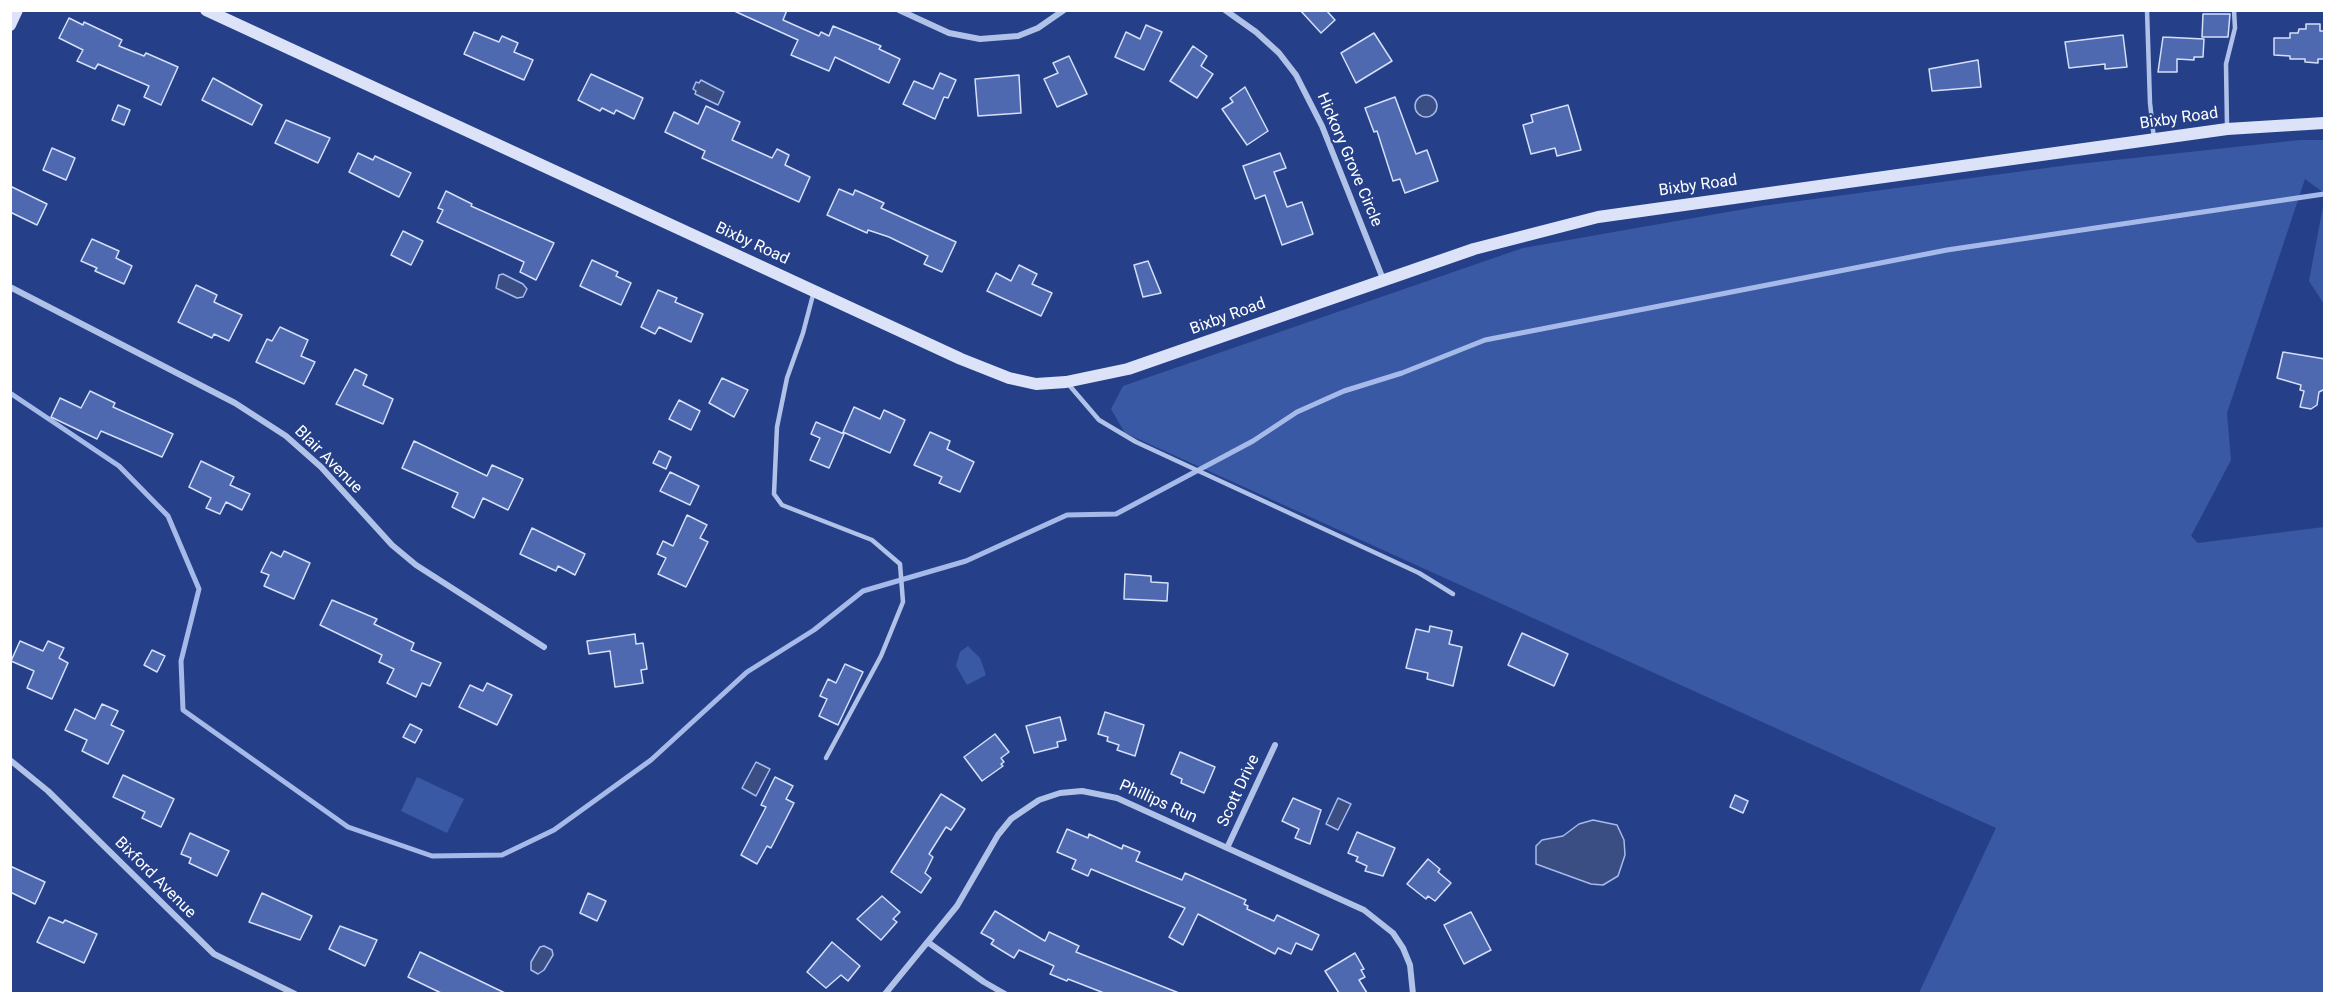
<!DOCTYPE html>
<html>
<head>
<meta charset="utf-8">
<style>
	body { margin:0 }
	#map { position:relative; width:2335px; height:1004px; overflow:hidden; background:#254088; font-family:Roboto,sans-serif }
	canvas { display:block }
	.frame { position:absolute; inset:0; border:12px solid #fff; pointer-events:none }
</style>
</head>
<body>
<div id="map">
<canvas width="2335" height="1004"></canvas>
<div class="frame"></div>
</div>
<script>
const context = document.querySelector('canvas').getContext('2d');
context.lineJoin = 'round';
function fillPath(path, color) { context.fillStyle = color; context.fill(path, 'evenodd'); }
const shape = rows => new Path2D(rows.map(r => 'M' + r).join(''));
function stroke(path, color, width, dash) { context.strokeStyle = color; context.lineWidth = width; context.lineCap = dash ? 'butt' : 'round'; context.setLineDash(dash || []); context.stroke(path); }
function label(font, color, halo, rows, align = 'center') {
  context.font = font + ' Roboto,sans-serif'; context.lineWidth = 4.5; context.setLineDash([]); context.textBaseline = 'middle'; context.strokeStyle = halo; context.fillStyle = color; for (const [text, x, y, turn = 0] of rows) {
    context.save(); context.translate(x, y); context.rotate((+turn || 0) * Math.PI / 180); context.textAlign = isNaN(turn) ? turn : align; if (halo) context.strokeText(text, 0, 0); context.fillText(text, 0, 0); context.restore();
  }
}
fillPath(shape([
	[2300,140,2324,140,2324,193,2305,179,2227,413,2231,460,2191,536,2198,543,2324,527,2324,993,1919,993,1996,828,1125,433,1111,409,1123,386,1523,248,1762,206,2069,165],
	[2324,201,2324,304,2309,281],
	[968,646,980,658,986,675,967,685,956,666,960,652],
	[417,777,464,799,447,833,401,811]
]), '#3a59a5');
const water = shape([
	[701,80,724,92,718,105,695,94,696,91,693,89,696,82,699,83,701,80],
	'1415 106a11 11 0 1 1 22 0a11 11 0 1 1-22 0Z',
	[503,274,523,284,527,289,523,297,517,298,496,288,499,275,503,274],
	[756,762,770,769,756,796,742,788,756,762],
	[1338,798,1351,804,1338,830,1326,824,1338,798],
	[1593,820,1617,825,1624,840,1625,855,1618,876,1603,885,1591,884,1536,864,1536,846,1542,840,1563,836,1579,824,1593,820],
	[544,946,552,950,553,955,544,970,538,974,531,970,531,962,540,947,544,946]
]);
fillPath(water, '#3b4e83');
stroke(water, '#a6baea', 1.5);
stroke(shape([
	[10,393,119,466,168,516,199,589,181,661,183,710,348,827,432,856,502,855,554,830,651,760,747,672,814,630,863,591,966,561,1067,515,1116,514,1253,441,1297,412,1344,391,1402,373,1485,340,1947,250,2324,194]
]), '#a6baea', 5);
const building = shape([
	[732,10,787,10,783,20,819,36,821,32,829,36,833,26,881,46,879,49,900,59,889,83,835,57,829,71,791,55,798,40,732,10],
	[1300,10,1326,10,1335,20,1321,33,1300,10],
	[2203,14,2230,14,2228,37,2202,37,2203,14],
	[69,18,83,25,84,22,122,40,119,46,144,56,146,53,178,67,161,105,144,97,149,86,98,64,95,69,77,61,83,50,59,38,69,18],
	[2306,24,2320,24,2320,31,2325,31,2325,59,2318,59,2318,63,2305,62,2305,59,2290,59,2290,56,2274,55,2274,38,2290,38,2290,33,2298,33,2299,29,2306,29,2306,24],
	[1146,25,1162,32,1144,70,1115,57,1126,32,1140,39,1146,25],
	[474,32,499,42,502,36,518,43,514,52,533,60,524,80,464,54,474,32],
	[1374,33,1392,61,1356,83,1341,53,1374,33],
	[2123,35,2127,67,2105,69,2105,64,2069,68,2065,42,2123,35],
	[2163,37,2204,39,2203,57,2194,57,2194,60,2177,59,2177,72,2158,72,2163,37],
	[1193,46,1207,56,1201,66,1213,74,1197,98,1170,81,1193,46],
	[1069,56,1087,94,1057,107,1044,79,1058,73,1053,63,1069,56],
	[1978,60,1981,87,1932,91,1929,69,1978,60],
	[940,73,956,80,948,98,944,97,935,119,903,104,914,81,933,89,940,73],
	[591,74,643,98,634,119,616,110,614,114,602,108,600,111,578,100,591,74],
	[1019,75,1021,113,978,116,975,79,1019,75],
	[213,78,262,105,252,125,202,100,213,78],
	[1245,87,1268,131,1247,145,1222,109,1233,102,1230,98,1245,87],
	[1395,97,1416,154,1427,150,1438,181,1405,193,1400,179,1393,181,1377,131,1374,132,1365,108,1395,97],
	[118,105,130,110,124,125,112,120,118,105],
	[1568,105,1581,150,1557,156,1555,148,1531,154,1523,125,1533,122,1531,115,1568,105],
	[706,106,740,122,732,140,772,158,777,149,789,155,785,165,810,177,799,202,702,158,705,151,665,132,674,112,698,124,706,106],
	[286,120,330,138,318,163,275,143,286,120],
	[52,148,75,158,66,180,43,170,52,148],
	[358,153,373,160,375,156,411,173,399,197,349,172,358,153],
	[1280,153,1286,168,1274,172,1287,207,1302,202,1313,234,1282,245,1265,195,1255,199,1243,166,1280,153],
	[10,186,47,204,37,225,10,212,10,186],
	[839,189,853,195,855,190,884,203,881,208,956,242,942,272,924,264,928,256,889,237,868,230,867,233,827,215,839,189],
	[446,191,472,204,471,206,554,243,536,280,520,272,524,262,437,222,443,210,438,208,446,191],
	[403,231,423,241,411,265,391,255,403,231],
	[92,239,119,251,116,258,132,266,124,284,95,271,97,268,81,261,92,239],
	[592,260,618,272,616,276,631,283,621,305,580,286,592,260],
	[1148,261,1161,293,1143,297,1134,265,1148,261],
	[1019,265,1037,274,1032,284,1052,293,1041,316,987,291,996,273,1011,281,1019,265],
	[196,285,217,295,214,302,242,315,229,341,214,334,212,338,178,322,196,285],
	[658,290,677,298,675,302,703,314,691,342,659,327,655,334,641,327,658,290],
	[280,327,308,340,301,356,315,362,304,384,256,362,267,339,272,341,280,327],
	[2283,352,2325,359,2325,389,2319,392,2317,405,2311,409,2300,407,2304,391,2300,390,2301,385,2277,378,2283,352],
	[355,369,367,375,363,385,393,399,383,424,336,404,355,369],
	[722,378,748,390,734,417,709,403,722,378],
	[90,391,115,403,113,407,173,434,162,457,101,431,97,439,51,417,60,398,81,408,90,391],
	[679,400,700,411,691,430,669,419,679,400],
	[854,407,880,419,884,410,905,420,890,453,843,432,854,407],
	[816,422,844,434,829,468,810,460,820,438,811,434,816,422],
	[930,432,950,441,947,449,974,462,960,492,939,483,942,477,914,465,930,432],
	[414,441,487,476,492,465,523,479,508,510,483,498,474,518,452,507,458,493,402,468,414,441],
	[659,451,671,457,666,469,653,463,659,451],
	[201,461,234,477,230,485,250,494,242,510,226,502,220,514,206,508,211,498,189,487,201,461],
	[670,472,699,486,690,505,660,491,670,472],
	[687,515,707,525,700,538,708,542,686,587,658,574,666,558,657,554,663,541,673,546,687,515],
	[532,528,585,554,575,575,558,566,556,571,520,554,532,528],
	[284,551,310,563,294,599,264,586,269,575,261,572,271,552,281,557,284,551],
	[1125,574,1151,576,1151,582,1168,583,1167,601,1124,599,1125,574],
	[332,600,377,619,374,624,414,643,411,650,441,663,430,686,422,683,416,697,387,683,394,669,379,662,382,655,320,625,332,600],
	[1430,626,1452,631,1449,644,1462,647,1453,686,1427,679,1428,673,1406,668,1416,629,1429,632,1430,626],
	[1522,633,1568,654,1554,686,1508,665,1522,633],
	[635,634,636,644,643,643,647,669,641,670,643,683,615,687,610,651,589,654,587,641,635,634],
	[20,641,43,651,48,641,64,648,59,658,68,663,52,699,27,688,34,671,11,661,20,641],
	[152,650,165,656,157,672,144,665,152,650],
	[845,664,863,672,838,725,819,716,827,699,820,696,828,679,836,683,845,664],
	[487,683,512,695,497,725,459,707,470,685,483,691,487,683],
	[102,704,118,711,111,725,124,731,108,764,82,751,87,740,65,730,75,709,95,719,102,704],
	[1105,712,1144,725,1135,756,1117,750,1119,745,1107,741,1108,737,1098,734,1105,712],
	[1060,717,1066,740,1057,742,1058,747,1034,753,1026,726,1060,717],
	[410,724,422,730,415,743,403,737,410,724],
	[995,734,1009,752,1001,758,1004,762,1001,764,1003,766,982,781,964,757,995,734],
	[1180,752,1215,767,1204,793,1181,783,1182,779,1171,774,1180,752],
	[123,775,174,799,161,827,142,818,145,812,113,797,123,775],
	[775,777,793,786,786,799,794,803,771,848,767,846,757,864,741,855,766,807,761,805,775,777],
	[941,794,965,809,951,830,946,827,929,854,933,857,925,873,931,878,921,893,891,872,941,794],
	[1735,795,1748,801,1743,813,1730,807,1735,795],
	[1293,798,1321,810,1310,844,1295,838,1299,829,1282,821,1293,798],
	[1067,829,1088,838,1089,834,1122,849,1123,845,1140,852,1136,861,1182,880,1185,873,1246,900,1244,904,1248,906,1247,909,1274,921,1277,915,1319,935,1312,950,1296,943,1291,954,1278,948,1275,954,1198,914,1183,945,1169,937,1185,908,1091,869,1088,876,1072,869,1076,860,1057,852,1067,829],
	[1357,832,1395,848,1383,876,1365,871,1367,866,1356,861,1358,857,1348,853,1357,832],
	[190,833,229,851,217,876,189,863,191,858,181,854,190,833],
	[1428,859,1440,869,1438,872,1451,883,1435,901,1428,896,1426,899,1407,884,1428,859],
	[10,866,45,882,35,904,10,892,10,866],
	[262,893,312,916,300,940,249,922,262,893],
	[588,893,606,901,597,921,580,913,588,893],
	[882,896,900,912,893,919,897,922,881,940,857,919,882,896],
	[995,911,1045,941,1049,932,1079,946,1076,952,1179,993,1104,993,1068,979,1067,981,1050,974,1054,966,1019,950,1014,958,991,944,994,940,981,933,995,911],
	[1471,912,1491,950,1464,964,1444,925,1471,912],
	[49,917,63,923,65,920,97,934,84,963,37,942,49,917],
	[340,926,377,940,365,966,329,949,340,926],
	[832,942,860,966,848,981,841,975,826,988,807,972,832,942],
	[420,952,505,993,441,993,408,977,420,952],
	[1355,953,1364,969,1361,970,1365,977,1359,980,1367,993,1339,993,1325,971,1355,953]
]);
fillPath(building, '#4e69b0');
stroke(building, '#d5dff7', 1.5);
stroke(shape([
	[2147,10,2150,103,2154,139],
	[2227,126,2226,64,2235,28,2234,10],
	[814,291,803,333,787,378,777,427,774,494,782,505,872,540,900,564,903,602,881,656,826,758],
	[1069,385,1099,420,1136,442,1419,573,1453,594]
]), '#b1c2e9', 4.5);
stroke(shape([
	[899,10,949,33,980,39,1018,36,1038,28,1064,10],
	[1225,10,1256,32,1279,53,1296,75,1322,126,1383,279],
	[10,287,235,403,286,436,321,467,392,545,416,565,544,647],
	[10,760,48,791,214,954,295,994],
	[1227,848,1275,745],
	[929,943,984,982,1005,994],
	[885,994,957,906,998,835,1011,819,1039,800,1060,793,1082,791,1117,798,1364,910,1393,933,1403,948,1410,965,1413,994]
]), '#b1c2e9', 6);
stroke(shape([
	[206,10,961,359,1009,378,1036,384,1066,382,1128,369,1474,249,1598,217,2227,129,2324,123],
	[10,25,17,10]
]), '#dce3f8', 12);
label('16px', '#fff', '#254088', [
	["Bixby Road",2179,119,-8],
	["Hickory Grove Circle",1349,160,67],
	["Bixby Road",1698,186,-8],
	["Bixby Road",752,244,25],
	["Bixby Road",1228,317,-20],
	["Blair Avenue",328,460,45],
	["Scott Drive",1239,791,-65],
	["Phillips Run",1158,802,24],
	["Bixford Avenue",155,878,45]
]);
</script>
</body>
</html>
